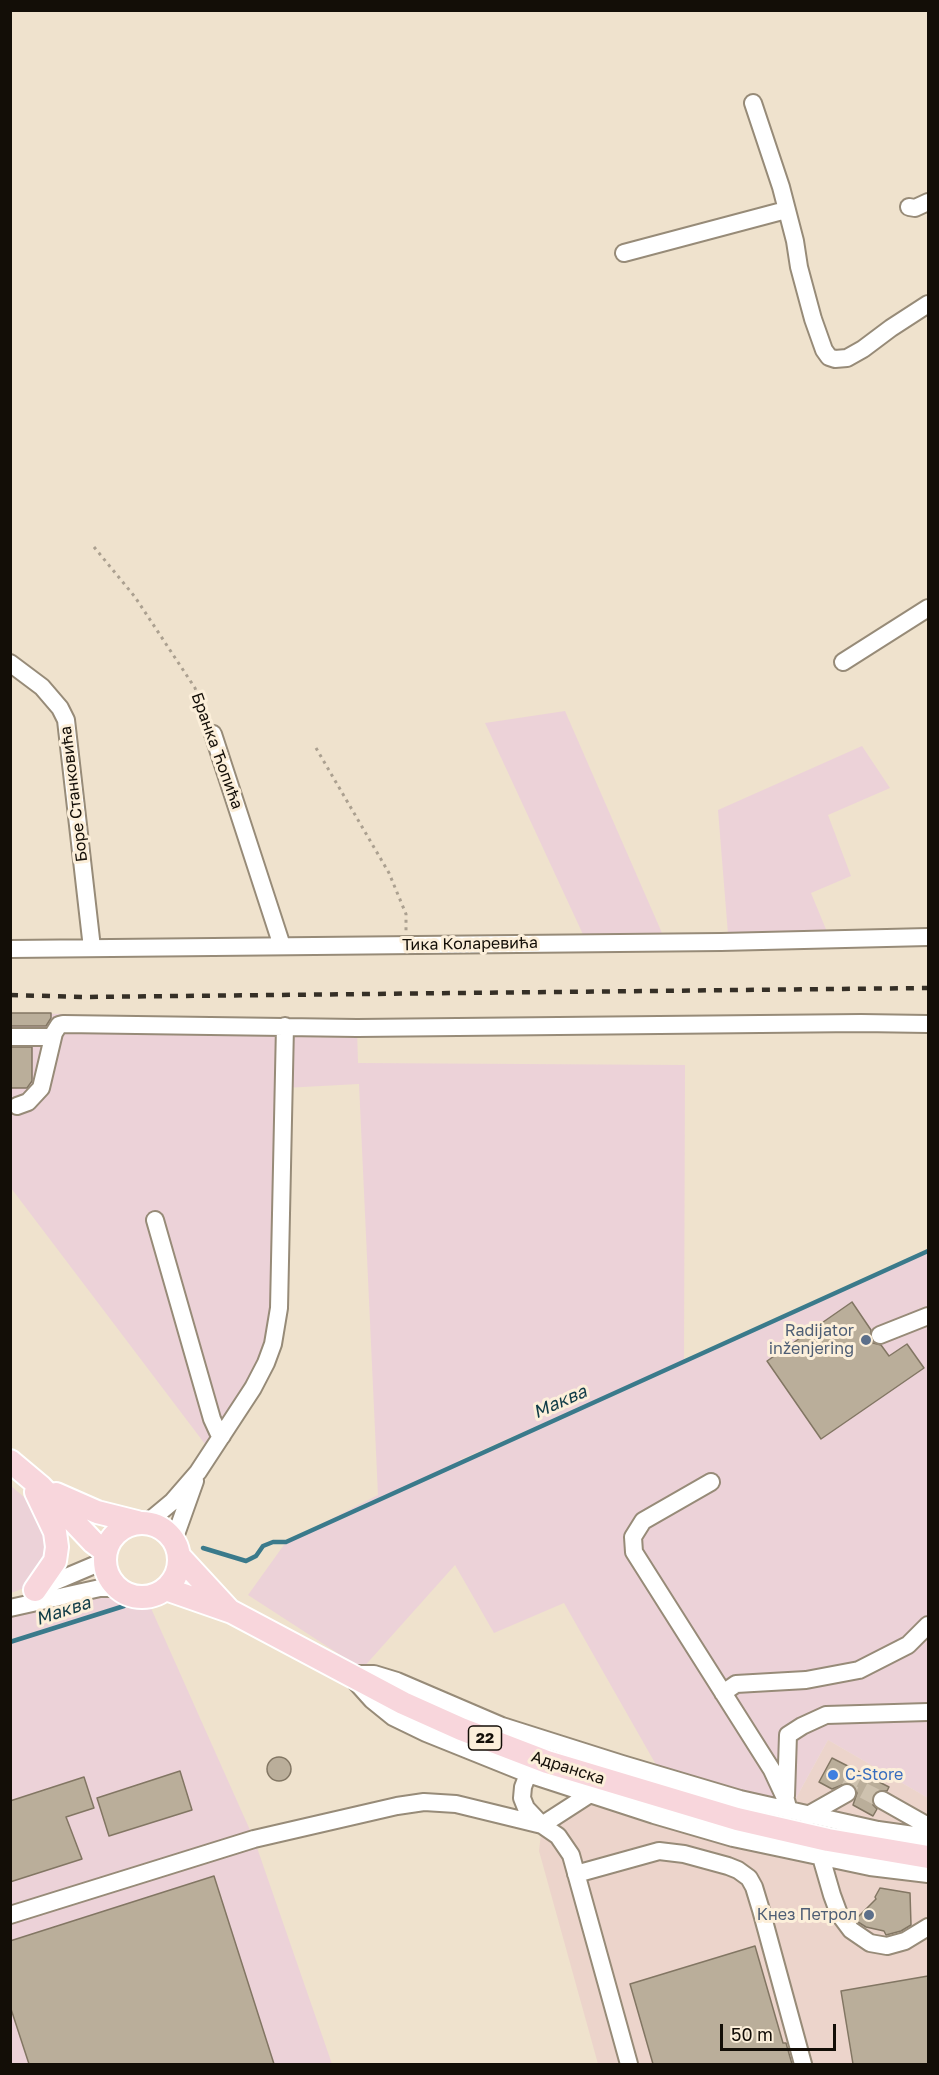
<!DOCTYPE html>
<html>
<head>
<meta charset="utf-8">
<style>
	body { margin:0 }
	#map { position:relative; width:939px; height:2075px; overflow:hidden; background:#efe2cd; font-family:"Golos Text",sans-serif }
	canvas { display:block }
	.frame { position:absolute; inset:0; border:12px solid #130e07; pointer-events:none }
	.scale { position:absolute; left:720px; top:2024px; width:116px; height:27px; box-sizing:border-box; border:3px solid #130e07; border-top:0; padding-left:8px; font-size:18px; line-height:21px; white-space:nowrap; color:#130e07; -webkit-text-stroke:4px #fcefda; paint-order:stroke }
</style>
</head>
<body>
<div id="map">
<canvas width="939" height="2075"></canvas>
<div class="frame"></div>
<div class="scale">50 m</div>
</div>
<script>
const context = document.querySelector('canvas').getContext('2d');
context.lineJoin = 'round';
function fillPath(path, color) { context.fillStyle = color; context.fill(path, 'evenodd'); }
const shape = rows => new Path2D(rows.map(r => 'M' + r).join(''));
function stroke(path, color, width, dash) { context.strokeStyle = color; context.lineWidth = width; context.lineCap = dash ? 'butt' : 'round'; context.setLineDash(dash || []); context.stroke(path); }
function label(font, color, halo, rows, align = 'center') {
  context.font = font + ' "Golos Text",sans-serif'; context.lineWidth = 6; context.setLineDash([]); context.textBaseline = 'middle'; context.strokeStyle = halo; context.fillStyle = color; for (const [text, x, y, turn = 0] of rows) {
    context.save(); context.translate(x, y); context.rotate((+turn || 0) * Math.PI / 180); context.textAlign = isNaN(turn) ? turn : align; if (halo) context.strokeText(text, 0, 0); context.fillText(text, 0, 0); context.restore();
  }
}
fillPath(shape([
	[828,1740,928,1798,928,1837,789,1811],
	[590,1794,928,1874,928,2064,598,2064,539,1851,542,1825]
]), '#ecd4cb');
fillPath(shape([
	[565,711,662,933,728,934,718,810,862,746,890,788,828,815,851,876,811,893,830,939,587,943,485,723],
	[11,1013,63,1014,63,1024,357,1028,358,1063,685,1065,684,1362,928,1251,928,1798,828,1740,789,1811,663,1777,564,1603,494,1633,455,1565,362,1669,248,1595,286,1542,378,1495,359,1084,284,1088,273,1344,211,1452,11,1188],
	[629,1386,560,1418,458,1461,459,1460],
	[11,1486,50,1519,43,1581,11,1593],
	[117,1588,126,1594,146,1597,254,1839,332,2064,11,2064,10,1608]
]), '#ecd2d8');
stroke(shape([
	[203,1548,246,1561,256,1556,263,1546,273,1542,286,1542,928,1251],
	[10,1642,124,1606]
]), '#3a7a8b', 4.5);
const building = shape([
	[10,1013,51,1013,51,1018,46,1026,10,1026,10,1013],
	[10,1047,32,1047,32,1081,27,1088,10,1088,10,1047],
	[852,1302,871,1330,870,1338,873,1343,881,1345,889,1356,907,1344,924,1368,821,1439,767,1361,852,1302],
	'267 1769a12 12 0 1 1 24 0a12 12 0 1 1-24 0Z',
	[832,1758,889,1787,887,1791,877,1791,873,1795,873,1805,877,1809,873,1816,853,1805,857,1793,853,1784,847,1783,832,1789,819,1782,832,1758],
	[180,1771,192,1810,109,1836,97,1798,180,1771],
	[84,1777,94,1808,66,1817,82,1859,10,1882,10,1801,84,1777],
	[214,1876,274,2064,29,2064,10,2006,10,1941,214,1876],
	[880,1888,910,1893,911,1925,901,1931,886,1935,884,1931,866,1927,858,1922,856,1919,876,1899,875,1897,880,1888],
	[755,1946,783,2043,786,2043,792,2064,653,2064,630,1984,755,1946],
	[928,1976,928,2064,853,2064,841,1991,928,1976]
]);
fillPath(building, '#baae9a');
stroke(building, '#827663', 1.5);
stroke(shape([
	[847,1793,851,1784,882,1800]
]), '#cec2af', 16, [16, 8]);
const minor = shape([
	[753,103,781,187,795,241,799,267,813,319,824,350,829,357,835,359,847,358,863,349,891,328,928,304],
	[909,207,915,208,928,202],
	[624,253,786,210],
	[843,662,928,608],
	[10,663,42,687,60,708,66,720,92,948],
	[213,734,282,946],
	[10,949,721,942,928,937],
	[10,1037,53,1037],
	[17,1106,28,1102,41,1088,54,1033,59,1025,63,1024,357,1028,861,1023,928,1024],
	[155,1220,212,1419,218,1432,222,1436],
	[880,1335,928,1316],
	[711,1482,643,1521,633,1537,634,1552,772,1770,786,1800,789,1811],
	[148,1522,172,1502,198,1472,253,1388,266,1363,273,1344,279,1308,285,1026],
	[174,1540,195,1481],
	[33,1591,104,1561],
	[10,1608,100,1588,117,1588],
	[349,1674,374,1674,397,1681,502,1726,622,1764,740,1799,878,1830,928,1837],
	[355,1681,372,1700,393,1717,426,1733,528,1774,654,1815,733,1838,870,1867,928,1874],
	[723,1693,736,1684,806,1680,859,1670,908,1645,928,1625],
	[528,1774,523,1787,522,1798,526,1808,542,1825,558,1836,571,1855,629,2064],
	[786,1796,788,1735,802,1726,826,1715,928,1712],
	[882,1800,928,1826],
	[808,1815,847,1793],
	[821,1857,832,1895,839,1914,851,1930,870,1943,887,1946,905,1941,928,1927],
	[576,1874,659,1851,684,1854,728,1866,738,1870,749,1878,754,1887,761,1910,803,2064],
	[10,1915,254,1839,397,1806,424,1802,456,1804,542,1825,590,1794]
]);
const major = shape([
	[10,1461,41,1487,93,1542,105,1551],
	[56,1494,97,1512,137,1522],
	'105 1560a37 37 0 1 1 74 0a37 37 0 1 1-74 0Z',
	[180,1557,228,1609],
	[166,1589,232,1612,403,1703,461,1729,547,1762,737,1819,828,1840,928,1857],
	[35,1590,55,1561,57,1547,55,1532,36,1492]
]);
stroke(minor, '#978b78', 20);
stroke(major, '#fff', 26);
stroke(shape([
	[94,547,135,597,195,688,208,722],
	[316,748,389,873,406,914,406,931]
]), '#aba090', 3, [3, 4.5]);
stroke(minor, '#fff', 16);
stroke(major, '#f8d6dc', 22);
stroke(shape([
	[10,995,86,997,928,988]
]), '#352f26', 4.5, [8, 8]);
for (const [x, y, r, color] of [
	[866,1340,6,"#5c6f8a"],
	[833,1775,6,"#3f7fe0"],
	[869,1915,6,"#5c6f8a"]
]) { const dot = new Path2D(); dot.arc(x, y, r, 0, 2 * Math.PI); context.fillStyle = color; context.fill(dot); stroke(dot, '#fcefda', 2); }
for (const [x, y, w] of [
	[485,1738,33]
]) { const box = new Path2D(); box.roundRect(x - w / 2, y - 12, w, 24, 4.5); context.fillStyle = '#fcefda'; context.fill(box); stroke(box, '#130e07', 1.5); }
label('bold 15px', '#130e07', null, [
	["22",485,1738]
]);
label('16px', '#130e07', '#fcefda', [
	["Бранка Ћопића",217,751,70],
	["Боре Станковића",74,794,-97],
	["Тика Коларевића",470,944,-1],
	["Адранска",568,1768,18]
]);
label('16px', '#4e5e75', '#fcefda', [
	["Radijator",854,1331],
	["inženjering",854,1349],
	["Кнез Петрол",857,1915]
], 'right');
label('16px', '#366cbe', '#fcefda', [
	["C-Store",845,1775]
], 'left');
label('italic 18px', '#103c47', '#fcefda', [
	["Маква",560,1402,-24],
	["Маква",63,1611,-18]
]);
</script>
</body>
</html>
